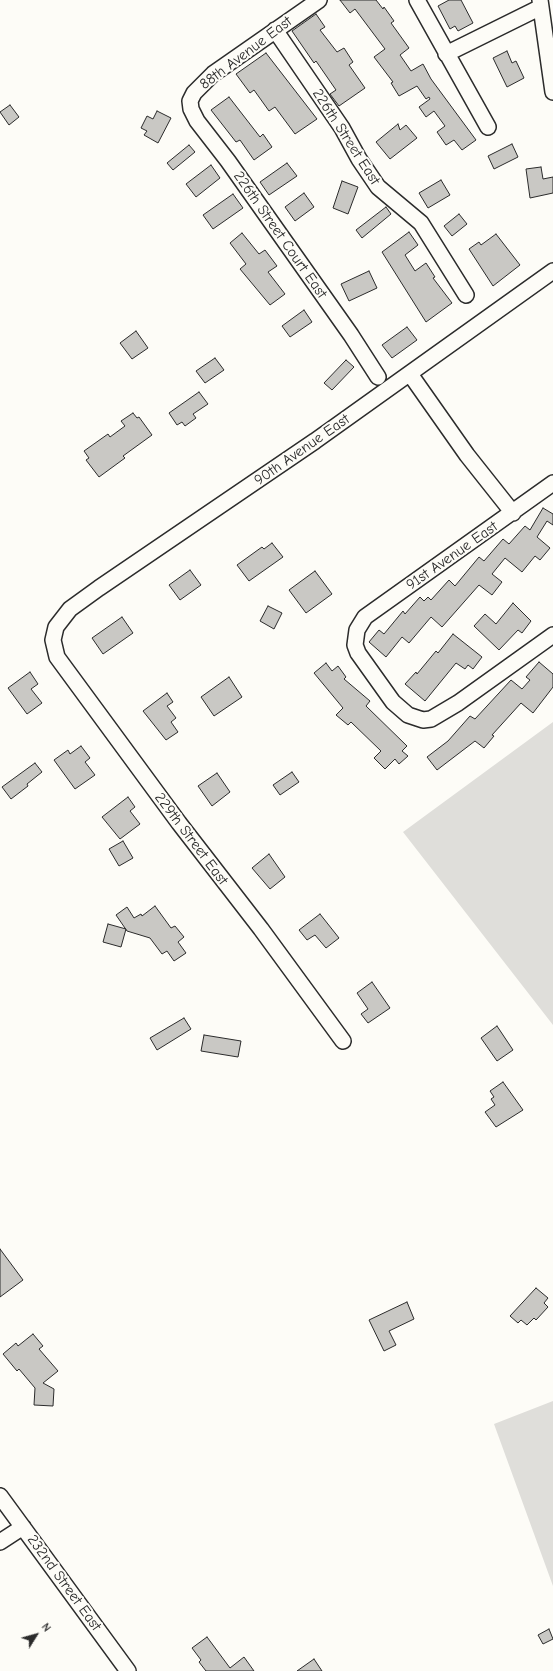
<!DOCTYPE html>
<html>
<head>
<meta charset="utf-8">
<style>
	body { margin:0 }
	#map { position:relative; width:553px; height:1671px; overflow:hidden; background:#fdfcf7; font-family:"Comic Neue",sans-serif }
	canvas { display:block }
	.north { position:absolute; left:16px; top:1615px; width:40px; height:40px; -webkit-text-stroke:3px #fdfcf7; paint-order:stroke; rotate:53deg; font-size:11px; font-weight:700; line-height:16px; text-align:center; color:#2b2b2b }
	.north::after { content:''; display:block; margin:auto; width:14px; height:18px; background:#2b2b2b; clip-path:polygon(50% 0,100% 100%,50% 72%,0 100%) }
</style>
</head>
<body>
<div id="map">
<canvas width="553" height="1671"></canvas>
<div class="north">N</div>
</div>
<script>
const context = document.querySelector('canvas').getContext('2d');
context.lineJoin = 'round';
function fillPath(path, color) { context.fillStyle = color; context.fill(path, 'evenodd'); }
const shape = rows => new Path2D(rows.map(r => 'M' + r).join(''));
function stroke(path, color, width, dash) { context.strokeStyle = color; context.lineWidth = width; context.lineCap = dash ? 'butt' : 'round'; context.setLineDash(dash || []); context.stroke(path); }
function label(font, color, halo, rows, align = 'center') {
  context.font = font + ' "Comic Neue",sans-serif'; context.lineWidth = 4; context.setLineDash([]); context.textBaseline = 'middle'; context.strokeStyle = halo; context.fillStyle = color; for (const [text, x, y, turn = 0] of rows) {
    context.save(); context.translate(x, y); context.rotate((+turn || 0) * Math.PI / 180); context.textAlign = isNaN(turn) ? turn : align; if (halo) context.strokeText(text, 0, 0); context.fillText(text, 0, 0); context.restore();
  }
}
fillPath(shape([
	[553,722,553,1025,403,832],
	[553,1401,553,1586,494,1424]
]), '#dfdeda');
const building = shape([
	[340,0,376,0,383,9,384,7,394,21,391,23,409,48,400,55,411,71,423,64,431,79,476,140,462,150,454,140,446,145,437,132,445,126,434,111,426,117,419,107,430,99,429,97,426,99,417,86,399,96,391,83,393,82,374,57,385,49,355,9,350,13,340,0],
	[449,0,461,0,473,23,458,31,455,26,450,29,438,6,449,0],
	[316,14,325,27,320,30,337,52,344,48,353,62,349,65,365,88,339,106,330,94,336,90,316,61,314,63,292,31,316,14],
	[507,51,512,63,516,61,524,78,507,87,493,58,507,51],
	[266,53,317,119,295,134,275,107,269,111,254,90,250,93,236,74,266,53],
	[229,97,260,137,263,134,272,147,254,160,240,140,236,142,211,110,229,97],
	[10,105,19,117,9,125,0,112,10,105],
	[157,111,171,118,158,143,144,135,147,131,141,128,147,116,153,119,157,111],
	[398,124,400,130,406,125,417,138,390,159,376,142,398,124],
	[512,144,518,157,494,169,488,156,512,144],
	[189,145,195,152,173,170,167,163,189,145],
	[287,163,297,176,269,195,260,182,287,163],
	[211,165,220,178,196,197,186,184,211,165],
	[541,167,543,179,553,177,553,193,530,198,526,169,541,167],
	[441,180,450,195,428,208,419,193,441,180],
	[342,181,358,187,348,214,333,208,342,181],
	[304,193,314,207,295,221,285,207,304,193],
	[233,194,243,208,213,229,203,215,233,194],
	[386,207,391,214,362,238,356,230,386,207],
	[459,214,467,224,452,236,444,226,459,214],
	[409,232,418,245,405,255,415,271,426,263,435,277,433,278,452,303,426,322,382,252,409,232],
	[242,233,259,254,265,250,277,266,268,272,285,294,270,305,240,269,246,264,230,243,242,233],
	[496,234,520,265,493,286,469,249,479,242,481,245,496,234],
	[369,271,377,288,349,301,341,284,369,271],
	[304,310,312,322,290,337,282,326,304,310],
	[407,327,417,340,392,358,382,345,407,327],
	[136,331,148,348,132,359,120,343,136,331],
	[215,358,224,370,205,383,196,371,215,358],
	[346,360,354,367,332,390,324,383,346,360],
	[199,392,208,404,193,414,196,418,185,426,182,422,177,425,169,413,199,392],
	[133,413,137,418,139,417,152,435,123,456,125,458,99,477,86,460,89,458,84,451,108,434,110,437,125,426,121,421,133,413],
	[543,508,553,514,553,525,547,521,537,537,550,548,540,560,535,556,522,572,505,558,492,574,502,582,492,595,479,585,442,627,431,617,409,643,402,637,386,657,369,642,379,630,384,634,403,611,405,614,420,597,424,601,428,597,431,600,449,580,455,586,479,557,484,561,503,539,509,544,525,526,530,530,543,508],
	[272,543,283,557,249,581,237,565,262,547,264,549,272,543],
	[190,570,201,585,180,600,169,585,190,570],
	[315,571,332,594,306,613,289,590,315,571],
	[513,603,531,621,522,633,518,630,499,650,474,626,485,614,496,624,513,603],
	[268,606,282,613,274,629,260,621,268,606],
	[122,617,133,633,103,654,92,638,122,617],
	[453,634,482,657,473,669,468,665,465,669,456,663,425,701,405,684,416,672,417,674,436,651,438,653,453,634],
	[539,662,553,674,553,687,533,713,521,703,492,735,494,736,484,748,475,741,437,770,427,757,448,741,470,716,475,719,511,680,522,689,530,680,526,677,539,662],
	[326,663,332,671,338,666,346,677,344,679,370,701,366,706,407,746,402,751,408,756,399,764,395,759,385,769,374,758,381,751,351,722,348,725,336,715,343,708,314,673,326,663],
	[30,672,38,684,31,689,42,703,27,714,8,688,30,672],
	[229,677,242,697,214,716,201,697,229,677],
	[167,693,173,702,167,706,176,718,171,722,178,732,166,740,143,711,167,693],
	[81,746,90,758,85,762,95,775,75,789,54,760,68,750,70,754,81,746],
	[35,763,42,772,27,784,28,786,11,799,2,787,35,763],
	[292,772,299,782,280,795,273,785,292,772],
	[217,773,230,792,212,806,198,786,217,773],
	[128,797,135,807,130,811,140,824,120,839,102,817,128,797],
	[123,841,133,858,119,866,109,849,123,841],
	[269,854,285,877,270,889,252,868,269,854],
	[155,906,171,928,175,926,184,937,178,942,186,953,174,961,167,951,162,954,150,938,127,931,116,915,127,907,134,918,141,914,142,916,155,906],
	[320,914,339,938,326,948,315,935,307,940,299,930,320,914],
	[108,924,126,929,121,947,103,942,108,924],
	[372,982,390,1008,368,1023,361,1014,368,1009,357,993,372,982],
	[184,1018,191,1029,157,1050,150,1038,184,1018],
	[497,1026,513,1050,497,1061,481,1038,497,1026],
	[204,1035,241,1041,238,1057,201,1051,204,1035],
	[503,1082,523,1110,496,1127,485,1112,495,1105,491,1099,494,1097,490,1091,503,1082],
	[0,1249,23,1280,0,1297,0,1249],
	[536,1288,548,1298,544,1303,548,1307,536,1320,534,1318,527,1325,521,1320,518,1323,510,1316,536,1288],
	[407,1302,414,1319,389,1331,396,1345,384,1351,369,1320,407,1302],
	[33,1334,43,1346,39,1349,58,1371,43,1383,54,1389,53,1406,34,1405,35,1388,19,1369,17,1371,3,1354,16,1343,18,1346,33,1334],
	[549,1629,553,1639,543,1644,538,1635,549,1629],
	[207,1637,230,1668,244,1657,254,1671,206,1671,199,1662,201,1660,192,1648,207,1637],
	[314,1659,322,1671,297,1671,314,1659]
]);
fillPath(building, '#c9c8c4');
stroke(building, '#2b2b2b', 1);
const minor = shape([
	[319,0,213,74,194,93,190,101,191,109,197,121,228,161,351,335,378,377],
	[417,0,488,127],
	[540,0,553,92],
	[275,30,342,128,359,159,378,187,421,223,466,295],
	[446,54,541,7],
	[410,374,467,455,513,513],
	[553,483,365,617,357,630,355,645,358,653,393,702,408,715,423,720,431,719,458,703,553,635],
	[343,1041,261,929,179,823,57,657,53,640,56,627,70,609,99,588,315,441,553,271],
	[0,1496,128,1671],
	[0,1542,23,1527]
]);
stroke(minor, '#2b2b2b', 18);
stroke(minor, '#fdfcf7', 15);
label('15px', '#2b2b2b', '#fdfcf7', [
	["88th Avenue East",246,53,-37],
	["226th Street East",346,137,57],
	["226th Street Court East",280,235,55],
	["90th Avenue East",302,450,-35],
	["91st Avenue East",452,556,-35],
	["229th Street East",191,839,53],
	["232nd Street East",64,1583,54]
]);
</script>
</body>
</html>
